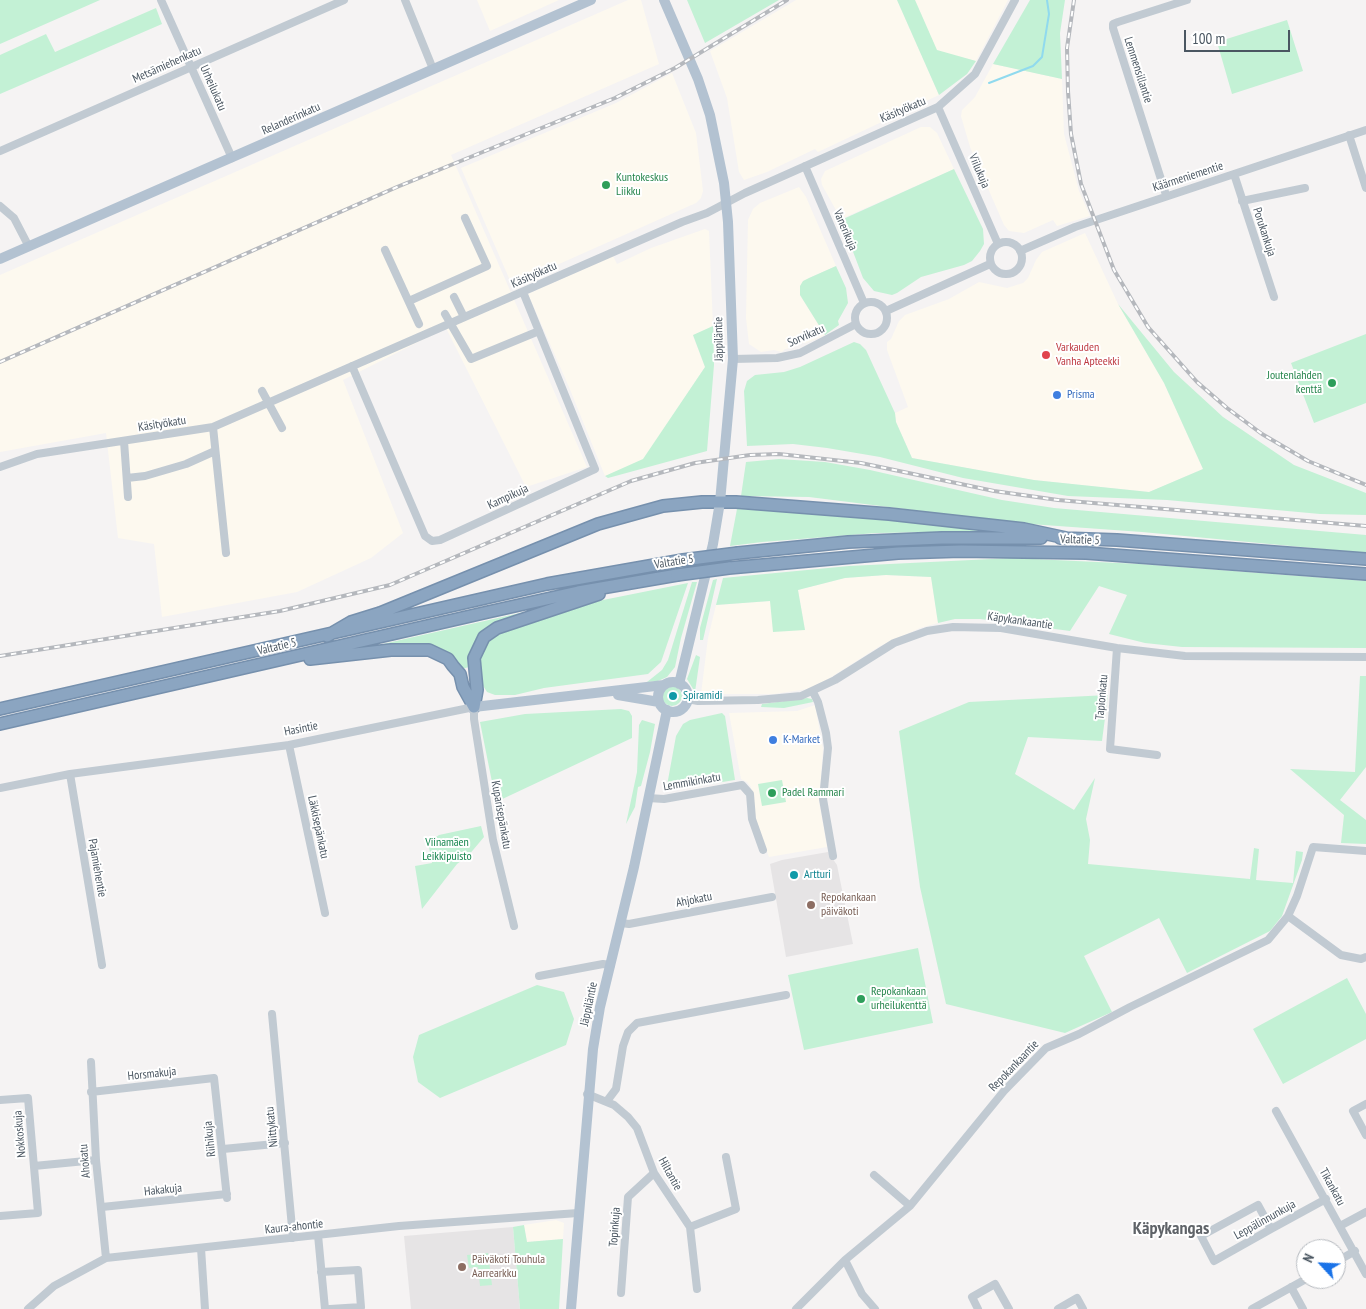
<!DOCTYPE html>
<html>
<head>
<meta charset="utf-8">
<style>
	body { margin:0 }
	#map { position:relative; width:1366px; height:1309px; overflow:hidden; background:#f5f3f3; font-family:"PT Sans Narrow",sans-serif }
	canvas { display:block }
	.north { position:absolute; left:1296px; top:1239px; width:50px; height:50px; box-sizing:border-box; background:#fff; border:1px solid #b7bbc0; border-radius:50%; rotate:295deg; font-size:14px; font-weight:700; line-height:20px; text-align:center; color:#4a5661 }
	.north::after { content:''; display:block; margin:auto; width:18px; height:22px; background:#1a73e8; clip-path:polygon(50% 0,100% 100%,50% 72%,0 100%) }
	.scale { position:absolute; left:1184px; top:30px; width:106px; height:22px; box-sizing:border-box; border:2px solid #4a5661; border-top:0; padding-left:6px; font-size:15px; line-height:18px; white-space:nowrap; color:#4a5661; -webkit-text-stroke:4px #fff; paint-order:stroke }
</style>
</head>
<body>
<div id="map">
<canvas width="1366" height="1309"></canvas>
<div class="north">N</div>
<div class="scale">100 m</div>
</div>
<script>
const context = document.querySelector('canvas').getContext('2d');
context.lineJoin = 'round';
function fillPath(path, color) { context.fillStyle = color; context.fill(path, 'evenodd'); }
const shape = rows => new Path2D(rows.map(r => 'M' + r).join(''));
function stroke(path, color, width, dash) { context.strokeStyle = color; context.lineWidth = width; context.lineCap = dash ? 'butt' : 'round'; context.setLineDash(dash || []); context.stroke(path); }
function label(font, color, halo, rows, align = 'center') {
  context.font = font + ' "PT Sans Narrow",sans-serif'; context.lineWidth = 4; context.setLineDash([]); context.textBaseline = 'middle'; context.strokeStyle = halo; context.fillStyle = color; for (const [text, x, y, turn = 0] of rows) {
    context.save(); context.translate(x, y); context.rotate((+turn || 0) * Math.PI / 180); context.textAlign = isNaN(turn) ? turn : align; if (halo) context.strokeText(text, 0, 0); context.fillText(text, 0, 0); context.restore();
  }
}
fillPath(shape([
	[477,0,559,0,490,31],
	[628,0,641,0,659,64,451,155,587,467,526,487,446,328,343,380,403,533,371,558,297,592,162,617,154,544,118,538,106,433,0,452,0,275],
	[796,0,897,0,939,95,818,152,815,149,767,172,744,180,739,172,727,98,710,51],
	[915,0,1008,0,976,61,937,51],
	[993,64,1062,79,1064,134,1079,191,1090,216,1057,226,1053,220,1024,233,1009,231,1004,225,970,147,961,116,962,110,975,97],
	[672,73,696,133,703,191,701,198,696,203,512,285,461,168,616,103],
	[921,127,930,127,937,133,954,169,841,219,822,185,821,179,825,171],
	[799,187,806,197,836,266,809,278,800,295,825,335,806,343,800,343,793,348,785,349,782,352,774,350,761,352,749,344,746,318,748,220,753,209,760,203],
	[705,229,709,231,713,326,693,336,705,367,643,460,605,476,569,387,528,294,613,256,617,264,651,248],
	[1085,233,1118,304,1164,383,1203,469,1149,492,1034,480,912,458,896,422,895,413,908,407,887,350,887,342,891,339,899,321,905,315,949,299,979,282,1007,288,1023,283,1028,278,1036,260,1042,252],
	[886,575,931,577,938,623,920,628,880,646,828,679,808,689,774,694,701,694,708,638,716,605,771,601,805,630,798,590,845,578],
	[815,705,823,749,819,802,827,847,769,857,756,821,751,787,747,782,741,779,729,713,797,711],
	[556,1220,564,1223,563,1239,527,1242,524,1225]
]), '#fdf9ef');
fillPath(shape([
	[828,852,837,865,853,944,786,957,770,864,782,860],
	[513,1227,520,1309,411,1309,404,1236]
]), '#e6e4e5');
fillPath(shape([
	[0,0,100,0,0,44],
	[687,0,779,0,705,43],
	[897,0,915,0,937,50,976,61,967,74,939,95],
	[1030,0,1065,0,1060,33,1062,79,993,64],
	[156,8,162,24,0,94,0,55,46,34,55,52],
	[1287,20,1303,71,1232,94,1217,42],
	[954,169,983,229,984,244,980,251,972,261,964,265,921,277,897,293,892,295,874,291,863,278,841,220],
	[836,266,846,288,848,303,838,321,839,325,825,335,800,295,800,286,803,281,809,278],
	[1118,304,1174,372,1223,417,1294,465,1366,493,1366,515,1320,514,1167,500,1068,496,963,478,880,457,827,448,793,444,747,446,744,391,747,381,755,375,784,372,800,367,854,342,860,344,866,350,895,413,896,422,912,458,1034,480,1149,492,1203,469,1164,383],
	[713,326,714,365,707,451,608,478,605,476,643,459,705,367,693,335],
	[1366,334,1366,403,1314,423,1291,363],
	[779,459,825,462,870,470,1002,500,1054,508,1366,535,1366,553,1142,532,1016,523,809,497,741,496,746,462],
	[737,509,783,510,901,520,989,531,876,533,762,542,730,546],
	[1012,558,1140,564,1366,581,1366,648,1182,647,1145,643,1109,634,1127,595,1099,586,1070,631,980,619,955,619,938,623,931,577,886,575,845,578,798,590,805,630,773,632,770,601,716,605,723,578,849,566],
	[717,579,703,640,700,640,700,628,713,580],
	[692,582,697,582,681,638,675,667,667,677,658,681,647,682,662,670,668,660],
	[688,583,661,662,648,674,544,688,515,695,495,695,487,692,482,684,478,661,490,637,526,621,603,600],
	[542,608,479,636,472,648,469,667,462,669,446,652,435,646,399,646,343,653],
	[696,655,700,657,695,692,687,679],
	[1360,676,1366,676,1366,767,1340,800,1366,820,1366,844,1341,843,1344,815,1290,769,1355,772],
	'662 696a10 10 0 1 1 20 0a10 10 0 1 1-20 0Z',
	[1108,695,1102,741,1028,737,1015,774,1074,810,1095,778,1086,819,1090,840,1088,864,1250,879,1254,848,1259,849,1256,880,1293,883,1296,851,1303,852,1302,860,1282,916,1270,931,1187,973,1159,918,1084,956,1112,1012,1065,1033,946,1004,920,887,899,731,969,702],
	[807,698,812,699,813,702,784,708,761,707,762,704],
	[621,709,629,711,632,716,632,738,496,802,480,722,525,714],
	[722,713,725,716,735,780,666,791,676,736,683,724,690,720],
	[642,720,655,724,650,752,641,786,638,787,635,807,626,824,637,772,639,725],
	[782,780,786,802,762,806,758,784],
	[481,826,484,837,468,856,457,864,422,909,415,866,432,863,428,842,439,835],
	[918,948,933,1023,804,1050,788,975],
	[1347,978,1366,1014,1366,1039,1283,1084,1253,1029],
	[537,985,564,992,574,1019,566,1045,440,1098,418,1082,413,1057,419,1035],
	[524,1225,527,1242,563,1239,559,1309,520,1309,513,1227],
	[488,1253,492,1285,480,1286,478,1267,469,1268,467,1255]
]), '#c3f1d5');
stroke(shape([
	[989,83,1033,66,1042,57,1049,14,1047,0]
]), '#90daee', 2);
const highway = shape([
	[1060,538,1117,540,1366,559],
	[738,553,848,542,942,538,1041,538],
	[729,568,898,553,961,551,1086,553,1366,574],
	[327,636,351,622,380,613,598,524,663,506,702,502,736,502,889,514,1024,529,1066,538],
	[310,659,391,650,429,650,448,659,453,666,460,674,463,687,474,707],
	[474,707,477,690,474,658,484,637,497,628,599,594],
	[0,709,547,584,683,560],
	[0,724,488,612,578,592,677,575]
]);
stroke(highway, '#7690ad', 14);
stroke(shape([
	[161,0,232,158],
	[405,0,433,69],
	[938,107,998,244],
	[1349,135,1366,188],
	[0,151,344,0],
	[805,166,864,303],
	[1234,174,1274,297],
	[1166,195,1113,28,1113,24,1118,22,1187,0],
	[1242,201,1305,188],
	[0,206,14,218,28,245],
	'990 258a16 16 0 1 1 32 0a16 16 0 1 1-32 0Z',
	[385,250,419,324],
	[1020,251,1075,227,1366,130],
	[454,297,464,317],
	[409,301,487,266,465,218],
	'855 318a16 16 0 1 1 32 0a16 16 0 1 1-32 0Z',
	[886,311,990,264],
	[445,314,471,359,539,331],
	[733,359,777,358,800,353,856,324],
	[352,366,425,536,432,541,440,540,595,469,523,292],
	[262,391,282,428],
	[213,427,226,553],
	[124,441,128,497],
	[0,467,37,454,213,427,682,222,707,213,745,193,938,107,975,74,1015,0],
	[127,478,145,476,186,464,215,451],
	[1117,648,1110,749,1157,755],
	[813,692,818,702,826,733,828,748,823,799,833,856],
	[687,699,698,701,758,700,801,696,835,680,894,643,927,631,953,627,1001,628,1117,648,1185,656,1366,657],
	[289,745,325,913],
	[70,774,102,965],
	[0,788,70,774,289,745,474,707,474,719,493,840,514,926],
	[648,798,664,799,742,785,750,794,752,819,763,850],
	[1288,916,1341,955,1361,959,1366,957],
	[621,923,629,924,772,897],
	[539,976,603,964,611,965],
	[272,1014,293,1238],
	[91,1062,96,1160,106,1258],
	[91,1092,214,1078,227,1198],
	[587,1094,614,1105,628,1117,637,1128,654,1173,690,1227,697,1289],
	[0,1100,28,1098,38,1213,0,1216],
	[607,1101,616,1089,623,1046,628,1032,637,1023,786,995],
	[1366,1104,1353,1111,1366,1135],
	[1276,1111,1366,1274],
	[223,1149,285,1143],
	[34,1166,96,1160],
	[874,1175,910,1206],
	[102,1207,227,1194],
	[1340,1226,1366,1212],
	[690,1227,736,1209,726,1157],
	[1271,1229,1258,1205,1201,1236,1214,1261,1271,1229,1326,1199],
	[318,1235,325,1309],
	[201,1248,205,1309],
	[845,1260,862,1294,875,1309],
	[1336,1262,1355,1251],
	[321,1272,358,1270,361,1307,330,1309],
	[1291,1287,1303,1309],
	[621,1293,628,1197,654,1173],
	[28,1309,54,1286,106,1258,399,1226,578,1213],
	[796,1309,845,1260,910,1206,1004,1091,1046,1048,1079,1034,1130,1007,1268,940,1288,916,1297,896,1313,847,1366,851],
	[978,1309,972,1297,995,1284,1009,1309],
	[1058,1309,1077,1298,1083,1309],
	[1252,1309,1306,1279]
]), '#c1cad2', 8);
stroke(shape([
	[664,0,698,79,710,115,724,183,728,222,733,359,720,502,713,544,679,684],
	[0,259,591,0],
	'658 697a15 15 0 1 1 30 0a15 15 0 1 1-30 0Z',
	[618,695,659,702],
	[474,707,664,685],
	[571,1309,593,1049,600,1007,634,867,667,710]
]), '#b3c2d1', 10);
stroke(highway, '#8ba5c1', 11);
const rail = shape([
	[1074,0,1067,48,1068,91,1071,134,1081,184,1114,270,1148,327,1197,382,1227,408,1262,434,1308,461,1366,485],
	[0,362,397,187,615,98,675,68,787,0],
	[0,656,280,611,390,585,631,481,695,463,750,455,779,454,861,463,994,491,1058,500,1366,526]
]);
stroke(rail, '#b5b8bd', 4);
stroke(rail, '#fff', 2, [5.5]);
const highwayBridge = shape([
	[683,560,738,553],
	[677,575,729,568]
]);
stroke(highwayBridge, '#7690ad', 14, []);
stroke(highwayBridge, '#8ba5c1', 11);
for (const [x, y, r, color] of [
	[606,185,5,"#2e9e5b"],
	[1046,355,5,"#e0444e"],
	[1332,383,5,"#2e9e5b"],
	[1057,395,5,"#3f7fe0"],
	[673,696,5,"#0f9aa8"],
	[773,740,5,"#3f7fe0"],
	[772,793,5,"#2e9e5b"],
	[794,875,5,"#0f9aa8"],
	[811,905,5,"#8d6e63"],
	[861,999,5,"#2e9e5b"],
	[462,1267,5,"#8d6e63"]
]) { const dot = new Path2D(); dot.arc(x, y, r, 0, 2 * Math.PI); context.fillStyle = color; context.fill(dot); stroke(dot, '#fff', 2); }
label('12px', '#4a5661', '#fff', [
	["Metsämiehenkatu",167,65,-24],
	["Lemmensillantie",1138,70,72],
	["Urheilukatu",213,88,66],
	["Käsityökatu",903,110,-23],
	["Relanderinkatu",291,119,-24],
	["Viilukuja",979,171,67],
	["Käärmeniementie",1188,177,-18],
	["Vanerikuja",845,230,67],
	["Porukankuja",1264,232,72],
	["Käsityökatu",534,275,-24],
	["Sorvikatu",806,336,-24],
	["Jäppiläntie",719,339,-91],
	["Käsityökatu",162,424,-9],
	["Kampikuja",508,497,-25],
	["Valtatie 5",1080,540,2],
	["Valtatie 5",674,562,-9],
	["Käpykankaantie",1020,621,8],
	["Valtatie 5",277,647,-13],
	["Tapionkatu",1102,697,-85],
	["Hasintie",301,729,-11],
	["Lemmikinkatu",692,782,-10],
	["Kuparisepänkatu",501,815,80],
	["Läkkisepänkatu",318,827,78],
	["Pajamiehentie",97,868,80],
	["Ahjokatu",694,900,-11],
	["Jäppiläntie",589,1004,-78],
	["Repokankaantie",1014,1066,-46],
	["Horsmakuja",152,1074,-6],
	["Niittykatu",272,1127,-96],
	["Nokkoskuja",20,1134,-95],
	["Riihikuja",210,1139,-96],
	["Ahokatu",85,1161,-95],
	["Hiltantie",670,1174,61],
	["Tikankatu",1332,1187,61],
	["Hakakuja",163,1190,-6],
	["Leppälinnunkuja",1265,1220,-29],
	["Kaura-ahontie",294,1227,-6],
	["Topinkuja",615,1227,-86]
]);
label('12px', '#27864d', '#fff', [
	["Kuntokeskus",616,178],
	["Liikku",616,192],
	["Joutenlahden",1322,376,"right"],
	["kenttä",1322,390,"right"],
	["Padel Rammari",782,793],
	["Repokankaan",871,992],
	["urheilukenttä",871,1006]
], 'left');
label('12px', '#be3a42', '#fff', [
	["Varkauden",1056,348],
	["Vanha Apteekki",1056,362]
], 'left');
label('12px', '#366cbe', '#fff', [
	["Prisma",1067,395],
	["K-Market",783,740]
], 'left');
label('12px', '#0d838f', '#fff', [
	["Spiramidi",683,696],
	["Artturi",804,875]
], 'left');
label('12px', '#17864f', '#fff', [
	["Viinamäen",447,843],
	["Leikkipuisto",447,857]
]);
label('12px', '#785e54', '#fff', [
	["Repokankaan",821,898],
	["päiväkoti",821,912],
	["Päiväkoti Touhula",472,1260],
	["Aarrearkku",472,1274]
], 'left');
label('bold 18px', '#5f6368', '#fff', [
	["Käpykangas",1171,1229]
]);
</script>
</body>
</html>
